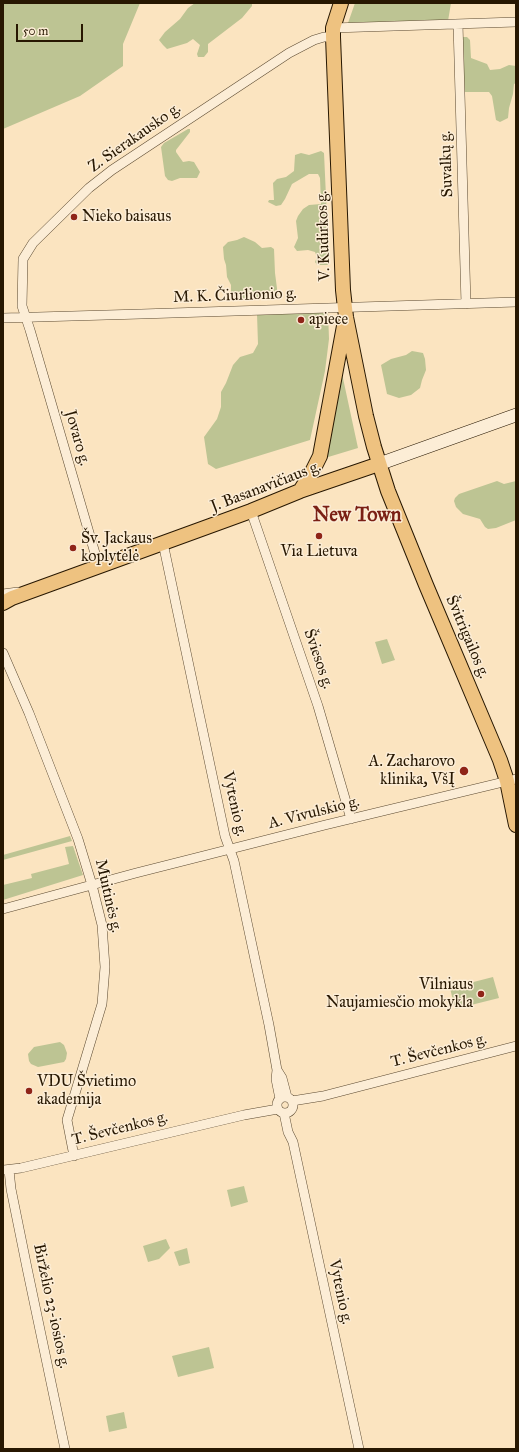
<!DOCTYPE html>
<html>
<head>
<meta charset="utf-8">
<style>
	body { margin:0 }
	#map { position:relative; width:519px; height:1452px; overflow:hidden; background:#fbe4c0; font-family:"IM FELL Great Primer",serif }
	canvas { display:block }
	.frame { position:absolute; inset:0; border:4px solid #271701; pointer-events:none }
	.scale { position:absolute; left:16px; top:24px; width:67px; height:18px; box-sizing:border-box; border:2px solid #271701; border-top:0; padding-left:5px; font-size:12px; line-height:14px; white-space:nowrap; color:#271701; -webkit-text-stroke:3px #fcedd6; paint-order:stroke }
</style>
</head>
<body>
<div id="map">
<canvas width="519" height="1452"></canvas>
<div class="frame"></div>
<div class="scale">50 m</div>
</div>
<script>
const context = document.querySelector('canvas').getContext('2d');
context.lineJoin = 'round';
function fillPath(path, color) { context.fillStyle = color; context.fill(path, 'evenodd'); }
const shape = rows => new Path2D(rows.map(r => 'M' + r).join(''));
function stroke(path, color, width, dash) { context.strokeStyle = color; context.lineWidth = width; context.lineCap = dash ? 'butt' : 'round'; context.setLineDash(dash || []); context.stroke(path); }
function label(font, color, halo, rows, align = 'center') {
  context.font = font + ' "IM FELL Great Primer",serif'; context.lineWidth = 3; context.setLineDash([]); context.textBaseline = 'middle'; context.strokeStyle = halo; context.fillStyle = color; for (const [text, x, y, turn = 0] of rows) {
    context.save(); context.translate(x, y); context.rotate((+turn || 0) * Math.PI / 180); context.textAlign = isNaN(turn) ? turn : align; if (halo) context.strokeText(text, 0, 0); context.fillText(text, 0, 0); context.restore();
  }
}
fillPath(shape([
	[3,3,140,3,123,44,123,66,80,96,3,129],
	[195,3,252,3,252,6,242,18,208,44,208,52,204,57,198,57,197,54,200,45,193,39,187,43,167,49,163,45,159,40,165,32,180,19,188,8],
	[355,3,451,3,448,21,348,23],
	[463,37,467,37,470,40,471,58,487,64,490,70,500,69,509,65,516,66,516,83,514,84,513,94,509,108,508,118,500,122,496,120,492,96,489,92,464,92,461,40],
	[188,129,190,129,190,132,176,150,176,152,183,162,189,161,194,162,200,172,197,178,180,178,172,181,168,180,165,176,161,147,164,143],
	[321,151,324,153,329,262,328,265,317,265,315,262,317,257,315,252,308,250,297,251,294,247,298,238,296,221,298,216,303,209,309,205,321,204,320,178,318,174,309,174,292,184,285,199,281,205,276,206,268,202,269,200,274,200,273,183,277,179,286,177,294,171,295,155,301,153,309,155],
	[244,237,255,242,262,248,271,247,274,249,275,273,278,296,274,298,243,299,235,299,231,297,231,285,227,277,226,265,224,259,223,247,228,242,237,240],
	[328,311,329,339,325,371,310,440,216,469,208,464,204,437,217,419,221,407,221,392,226,383,233,365,240,357,253,353,258,344,257,314],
	[412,351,423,353,425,359,426,370,422,380,420,388,411,395,399,398,387,394,381,365,391,359,406,355],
	[341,369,358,448,325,458],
	[497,481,504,484,516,481,516,520,496,528,488,529,485,527,480,519,463,514,456,507,454,501,455,498,459,494],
	[387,639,395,660,382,664,375,642],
	[70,836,72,841,3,860,3,855],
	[73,846,83,875,3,900,3,885,32,878,31,874,69,864,65,847],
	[493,977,499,998,455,1009,450,988],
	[60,1042,64,1045,67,1053,66,1059,64,1062,38,1067,31,1064,29,1061,28,1054,34,1047],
	[244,1186,248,1202,231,1207,227,1190],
	[166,1239,170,1248,159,1259,148,1262,143,1246],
	[187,1248,190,1263,179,1266,174,1252],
	[209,1347,214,1368,178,1377,172,1356],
	[124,1412,127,1428,109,1432,106,1416]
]), '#bdc493');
const street = shape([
	[458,24,466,304],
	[333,28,516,22],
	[3,318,141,314,516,302],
	[251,511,318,706,351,819],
	[163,543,225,836,234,861,269,1025,277,1070,276,1079,280,1099],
	[99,567,30,330,22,306,23,259,33,243,89,188,112,170,289,53,314,40,324,37,333,37],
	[3,594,18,592],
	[3,653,29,713,78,839,92,885,102,925,105,967,102,1004,67,1120,74,1156],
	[3,909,136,873,325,825,516,779],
	[277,1070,282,1078,287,1097],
	'277 1105a8 8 0 1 1 16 0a8 8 0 1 1-16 0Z',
	[292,1101,323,1096,516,1046],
	[284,1113,288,1132,293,1142,359,1449],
	[4,1170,21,1168,244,1115,278,1109],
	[9,1170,11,1189,27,1268,65,1449]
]);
const secondary = shape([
	[379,464,516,415]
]);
const primary = shape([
	[341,3,333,28,333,37,343,290,346,317,366,416,374,447,388,491,426,585,500,760,507,781,516,825],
	[300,491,312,472,320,456,344,326],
	[3,603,12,598,251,511,300,491,379,464]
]);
stroke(street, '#5c4a31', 10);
stroke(secondary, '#271701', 14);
stroke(primary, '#271701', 16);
stroke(street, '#fcedd6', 9);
stroke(secondary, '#fcedd6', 13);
stroke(primary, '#eec280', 14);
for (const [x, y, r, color] of [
	[74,217,4,"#8f2418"],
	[301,320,4,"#8f2418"],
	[319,536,4,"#8f2418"],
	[73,548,4,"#8f2418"],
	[464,771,5,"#8f2418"],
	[481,994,4,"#8f2418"],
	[29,1091,4,"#8f2418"]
]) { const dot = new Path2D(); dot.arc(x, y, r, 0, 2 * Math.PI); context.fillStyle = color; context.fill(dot); stroke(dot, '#fcedd6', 1.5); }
label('16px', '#271701', '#fcedd6', [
	["Z. Sierakausko g.",135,138,-35],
	["Suvalkų g.",447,164,-92],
	["V. Kudirkos g.",324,236,-92],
	["M. K. Čiurlionio g.",235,296,-2],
	["Jovaro g.",77,438,74],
	["J. Basanavičiaus g.",266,487,-21],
	["Švitrigailos g.",467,637,67],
	["Šviesos g.",318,659,71],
	["Vytenio g.",234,804,77],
	["A. Vivulskio g.",314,813,-14],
	["Muitinės g.",108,896,77],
	["T. Ševčenkos g.",439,1051,-14],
	["T. Ševčenkos g.",120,1129,-14],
	["Vytenio g.",340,1292,78],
	["Birželio 23-iosios g.",51,1306,78]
]);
label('16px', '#271701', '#fcedd6', [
	["Nieko baisaus",82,217],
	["apiece",309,320],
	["Šv. Jackaus",81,539],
	["koplytėlė",81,557],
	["Via Lietuva",319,552,"center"],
	["A. Zacharovo",455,762,"right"],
	["klinika, VšĮ",455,780,"right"],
	["Vilniaus",473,985,"right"],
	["Naujamiesčio mokykla",473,1003,"right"],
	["VDU Švietimo",37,1082],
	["akademija",37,1100]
], 'left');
label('bold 20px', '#7a1f14', '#fcedd6', [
	["New Town",357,516]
]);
</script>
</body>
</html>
